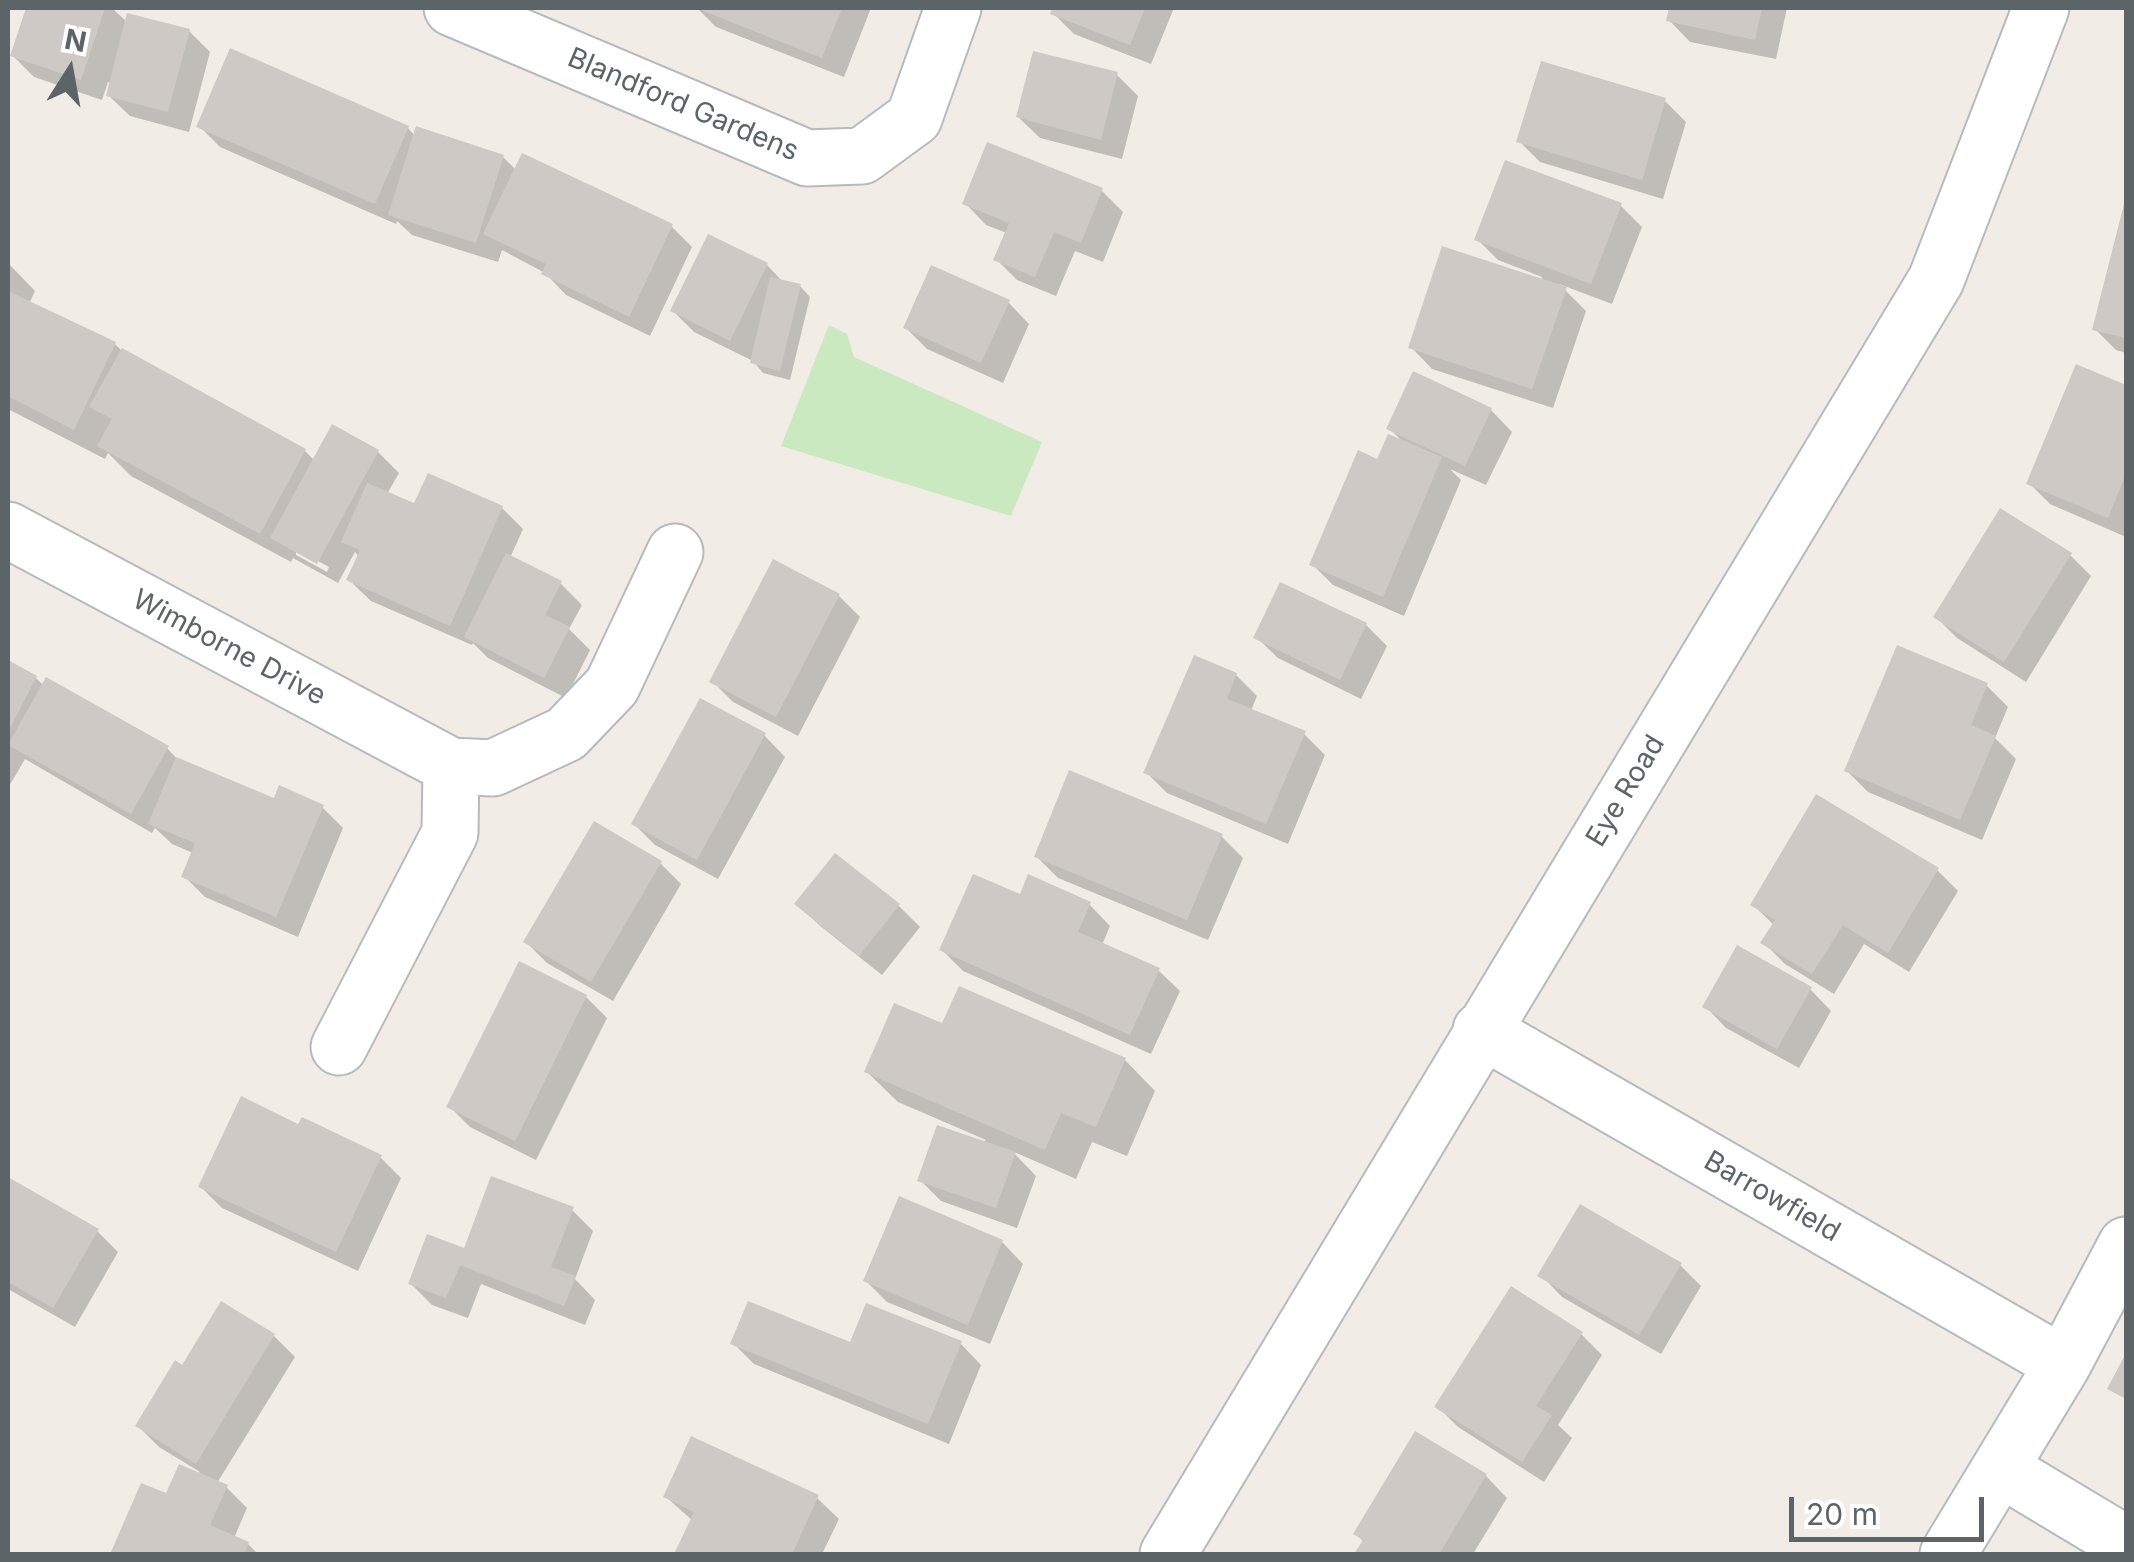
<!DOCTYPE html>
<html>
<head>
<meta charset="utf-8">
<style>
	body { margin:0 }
	#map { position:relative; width:2134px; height:1562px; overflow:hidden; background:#f1ece6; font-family:Inter,sans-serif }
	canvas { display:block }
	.frame { position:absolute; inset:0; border:10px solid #5d6467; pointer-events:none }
	.north { position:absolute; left:20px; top:20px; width:100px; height:100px; -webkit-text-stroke:8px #fff; paint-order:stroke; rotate:11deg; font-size:28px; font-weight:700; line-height:40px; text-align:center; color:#5d6467 }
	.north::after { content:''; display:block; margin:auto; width:35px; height:45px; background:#5d6467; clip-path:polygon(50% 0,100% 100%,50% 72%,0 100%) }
	.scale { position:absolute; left:1789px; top:1497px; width:195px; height:45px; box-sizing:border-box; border:5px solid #5d6467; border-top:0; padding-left:12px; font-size:30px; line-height:35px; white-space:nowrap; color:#5d6467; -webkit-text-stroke:8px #fff; paint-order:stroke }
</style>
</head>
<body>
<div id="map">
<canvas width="2134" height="1562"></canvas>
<div class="frame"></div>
<div class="north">N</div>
<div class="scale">20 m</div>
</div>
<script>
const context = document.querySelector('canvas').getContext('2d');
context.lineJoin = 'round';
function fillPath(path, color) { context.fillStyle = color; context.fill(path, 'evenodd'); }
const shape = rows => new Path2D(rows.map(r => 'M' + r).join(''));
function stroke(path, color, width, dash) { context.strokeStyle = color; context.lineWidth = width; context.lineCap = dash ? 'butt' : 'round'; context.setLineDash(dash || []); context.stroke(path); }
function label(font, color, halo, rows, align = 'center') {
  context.font = font + ' Inter,sans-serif'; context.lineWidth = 8; context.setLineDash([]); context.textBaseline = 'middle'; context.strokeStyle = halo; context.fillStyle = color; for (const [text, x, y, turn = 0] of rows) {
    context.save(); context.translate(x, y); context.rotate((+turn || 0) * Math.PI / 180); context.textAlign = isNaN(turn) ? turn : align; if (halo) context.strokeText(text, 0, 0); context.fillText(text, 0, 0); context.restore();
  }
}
fillPath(shape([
	[829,325,847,334,854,357,1042,442,1011,516,781,446]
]), '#cae9c1');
fillPath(shape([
	[29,8,112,8,127,22,189,31,210,52,189,132,130,116,108,95,112,83,108,82,102,100,34,77,13,56],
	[697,8,871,8,844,77,716,27],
	[1055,8,1174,8,1151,64,1074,34,1053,13],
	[1671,8,1787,8,1776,59,1690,42,1669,20],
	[1116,74,1138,96,1122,159,1040,138,1018,117],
	[1665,101,1686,122,1663,199,1540,162,1519,141],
	[199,126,408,128,415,136,503,157,516,170,671,226,692,247,650,336,566,295,545,273,502,250,498,262,412,235,397,221,396,224,220,147],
	[1102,191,1123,212,1103,262,1075,251,1056,296,1017,280,996,259,1007,233,986,225,965,203],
	[1620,205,1642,227,1612,304,1559,284,1586,311,1553,408,1432,369,1411,347,1541,281,1542,277,1498,260,1477,239],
	[2126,205,2126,353,2116,350,2095,329],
	[710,237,767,265,784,283,800,286,810,297,790,380,763,373,753,361,694,332,673,311],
	[8,263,35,291,29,304,115,344,123,352,305,451,315,461,378,452,399,473,387,494,416,506,502,508,523,529,510,558,561,584,582,605,569,629,590,650,566,698,488,658,473,643,472,645,371,601,349,580,359,557,355,552,338,583,293,558,291,562,131,476,108,453,105,459,8,409],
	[296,549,329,567,327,572,296,555],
	[1008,302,1029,324,1003,383,927,349,906,328],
	[2077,368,2126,388,2126,537,2050,504,2029,483],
	[1491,410,1512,432,1486,485,1450,469,1461,480,1404,616,1333,585,1312,564,1379,462,1405,444,1389,428],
	[2070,555,2091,576,2026,682,1957,638,1936,617],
	[839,596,860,617,798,736,733,702,712,681],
	[1366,625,1387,646,1361,699,1278,658,1256,637],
	[8,663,36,678,44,686,167,748,179,761,275,801,322,807,343,828,298,937,205,897,184,876,193,853,172,844,155,828,152,833,25,759,8,788],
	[1236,675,1257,696,1251,711,1304,734,1325,755,1288,844,1167,793,1146,772],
	[1987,686,2008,707,1995,738,2016,759,1982,840,1868,792,1847,771],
	[764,735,785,757,718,879,655,845,634,824],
	[1222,837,1243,858,1208,940,1058,878,1037,857],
	[836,856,899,906,920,927,882,975,819,925,798,904],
	[660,863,681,884,613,1001,547,963,526,942],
	[1937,870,1958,891,1909,972,1864,944,1834,994,1785,964,1764,943,1774,925,1753,905],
	[1021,897,1089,904,1110,926,1102,945,1158,970,1180,991,1151,1054,963,971,942,950],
	[1810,989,1831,1011,1799,1068,1726,1028,1705,1006],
	[586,997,607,1018,536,1160,470,1127,449,1106],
	[944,1027,1125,1060,1155,1091,1127,1156,1092,1142,1076,1179,1012,1151,1036,1176,1017,1228,941,1201,920,1180,986,1140,898,1102,867,1072],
	[380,1157,401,1178,358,1271,222,1208,201,1187],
	[8,1180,97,1231,118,1252,75,1327,8,1289],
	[572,1210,593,1231,575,1279,595,1300,585,1325,481,1284,468,1318,432,1305,411,1284,465,1251],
	[1002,1242,1023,1264,990,1344,887,1302,866,1281],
	[1680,1265,1701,1286,1661,1354,1562,1297,1541,1275],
	[1581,1334,1602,1355,1558,1425,1572,1438,1544,1482,1458,1427,1437,1406],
	[274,1336,295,1357,217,1483,226,1487,247,1508,234,1538,248,1544,258,1554,113,1554,143,1486,167,1496,200,1472,159,1447,138,1426,183,1369],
	[733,1343,960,1343,981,1365,949,1444,754,1364],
	[1416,1434,1486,1476,1507,1498,1473,1554,1357,1554,1364,1542,1356,1534],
	[666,1497,817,1498,839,1519,822,1554,677,1554,693,1521]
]), '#0003');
fillPath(shape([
	[26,8,105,8,81,80,10,56],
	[696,8,842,8,822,58],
	[1052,8,1145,8,1130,45,1050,14],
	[1669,8,1762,8,1755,40,1666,21],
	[127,13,190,29,168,112,106,96],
	[230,48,409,126,375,204,196,127],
	[1033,51,1118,72,1101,140,1016,117],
	[1541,61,1666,98,1642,180,1516,142],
	[416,126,504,155,476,243,388,215],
	[987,142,1103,188,1081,243,1054,232,1035,277,993,260,1009,223,962,204],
	[522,153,673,224,629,317,541,274,546,264,483,234],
	[1505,160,1622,203,1591,284,1474,240],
	[2125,200,2126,200,2126,338,2092,330],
	[708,234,768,263,730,341,670,311],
	[1442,246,1567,287,1532,389,1408,348],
	[931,265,1010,300,981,363,903,328],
	[770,277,801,284,780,371,750,363],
	[8,291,116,342,74,430,8,396],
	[122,348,306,449,260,534,97,446,112,419,89,407],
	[2076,364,2126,385,2126,473,2108,518,2026,484],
	[1413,371,1492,408,1465,466,1386,429],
	[332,424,379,450,317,564,270,538],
	[1388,434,1442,457,1383,597,1309,565,1358,450,1377,459],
	[428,473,503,506,450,626,346,580,360,550,341,542,367,483,414,503],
	[2000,508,2072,553,2004,662,1933,617],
	[506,553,562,581,545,615,570,627,544,678,464,637],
	[773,559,840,594,776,717,709,682],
	[1280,582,1367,623,1340,680,1253,638],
	[1897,645,1988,683,1971,725,1996,736,1960,820,1844,771],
	[1194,655,1237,673,1227,699,1306,731,1266,824,1143,773],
	[8,660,37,676,8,732],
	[46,677,169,746,131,814,8,745],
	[700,698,766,733,697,860,631,824],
	[176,757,274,798,279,785,324,805,276,917,181,877,195,843,148,824],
	[1069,770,1223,834,1187,920,1034,857],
	[1816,794,1939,868,1888,953,1843,925,1812,974,1760,943,1775,920,1750,905],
	[594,821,662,861,591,982,523,942],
	[835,853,900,904,859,956,794,904],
	[973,874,1020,894,1028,874,1091,902,1078,932,1160,968,1130,1035,939,950],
	[1737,945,1812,987,1777,1049,1702,1007],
	[519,961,587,995,515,1141,446,1107],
	[959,986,1126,1058,1096,1127,1061,1113,1045,1150,864,1072,894,1003,942,1023],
	[241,1096,298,1124,302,1117,382,1155,336,1252,198,1187],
	[937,1125,1016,1152,996,1208,917,1181],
	[491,1176,574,1207,551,1267,576,1276,564,1306,460,1265,446,1298,408,1284,427,1234,464,1248],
	[8,1177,99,1229,53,1308,8,1282],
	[899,1196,1003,1240,968,1325,863,1281],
	[1580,1204,1682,1263,1639,1335,1537,1276],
	[1511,1286,1583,1332,1536,1406,1552,1415,1522,1462,1434,1407],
	[221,1301,275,1334,196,1464,135,1426,175,1360,182,1365],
	[748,1301,850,1342,866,1303,962,1341,928,1424,730,1344],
	[2126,1353,2126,1399,2107,1389],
	[1415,1431,1487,1474,1439,1554,1354,1554,1363,1540,1353,1534],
	[691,1436,819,1495,792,1554,674,1554,694,1512,663,1497],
	[179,1464,228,1485,210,1525,249,1542,244,1554,110,1554,141,1483,166,1493]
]), '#cec9c5');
const minor = shape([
	[452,8,807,158,862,156,914,118,953,8],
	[8,530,451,766,450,833,339,1047],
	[451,766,493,768,566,734,612,686,675,552],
	[1481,1030,2063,1364],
	[2001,1469,2126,1544],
	[1168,1554,1936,280,2041,8],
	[1948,1554,2063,1364,2126,1245]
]);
stroke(minor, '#b6babd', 59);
stroke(minor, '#fff', 55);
label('28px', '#5d6467', '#fff', [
	["Blandford Gardens",683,105,23],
	["Wimborne Drive",229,648,28],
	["Eye Road",1626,791,-59],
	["Barrowfield",1772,1197,30]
]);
</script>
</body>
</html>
